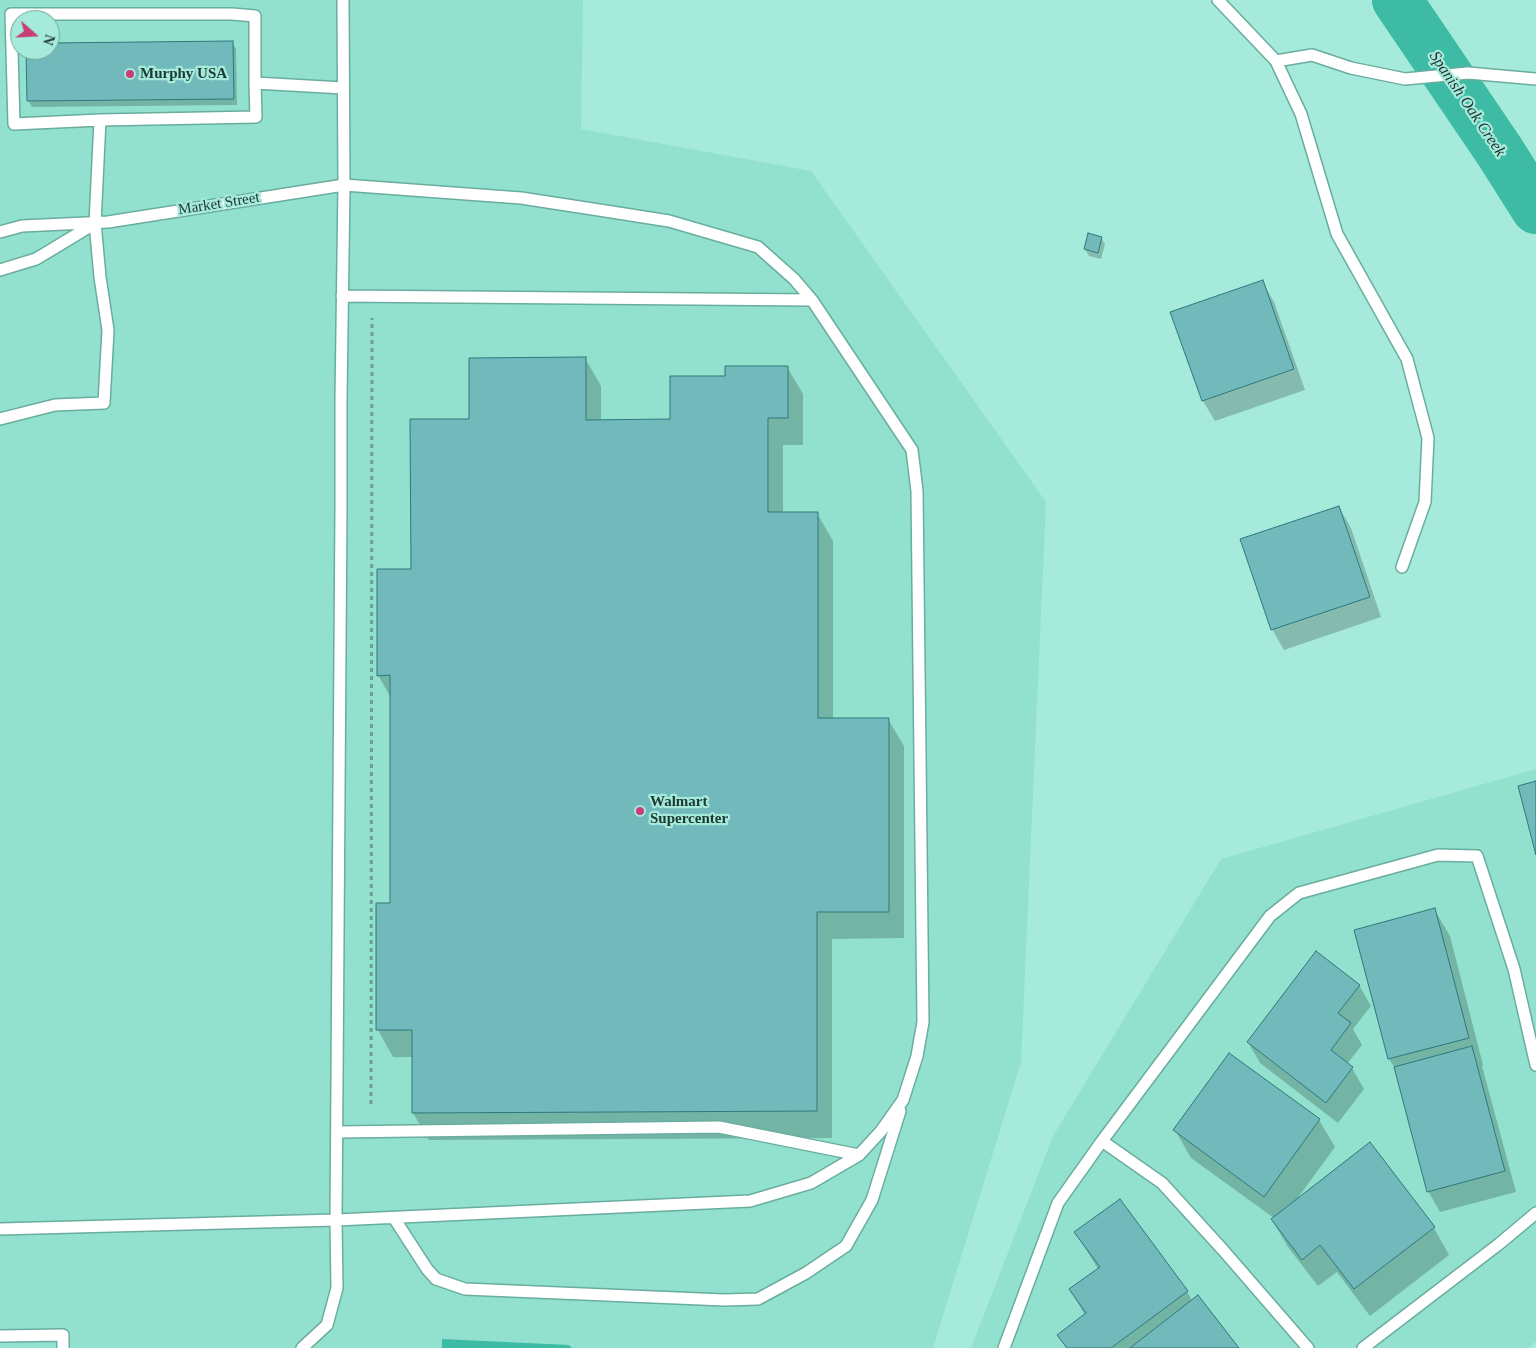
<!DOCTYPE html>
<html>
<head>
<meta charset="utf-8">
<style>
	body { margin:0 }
	#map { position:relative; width:1536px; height:1348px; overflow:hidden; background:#a5eada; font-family:"Times New Roman",serif }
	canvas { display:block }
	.north { position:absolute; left:10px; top:10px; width:50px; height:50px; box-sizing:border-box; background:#a5eada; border:1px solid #6ea397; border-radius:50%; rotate:109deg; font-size:14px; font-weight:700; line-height:20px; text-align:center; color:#1c3832 }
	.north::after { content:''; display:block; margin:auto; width:18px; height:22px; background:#c73e78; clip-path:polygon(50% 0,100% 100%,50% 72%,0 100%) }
</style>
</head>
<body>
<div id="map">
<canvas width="1536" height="1348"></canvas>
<div class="north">N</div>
</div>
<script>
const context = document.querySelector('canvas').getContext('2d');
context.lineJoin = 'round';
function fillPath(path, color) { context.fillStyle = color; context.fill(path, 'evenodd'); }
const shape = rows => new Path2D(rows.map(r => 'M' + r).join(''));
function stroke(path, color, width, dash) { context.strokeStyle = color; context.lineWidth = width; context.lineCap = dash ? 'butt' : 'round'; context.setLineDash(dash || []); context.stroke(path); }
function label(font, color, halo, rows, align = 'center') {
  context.font = font + ' "Times New Roman",serif'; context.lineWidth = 4.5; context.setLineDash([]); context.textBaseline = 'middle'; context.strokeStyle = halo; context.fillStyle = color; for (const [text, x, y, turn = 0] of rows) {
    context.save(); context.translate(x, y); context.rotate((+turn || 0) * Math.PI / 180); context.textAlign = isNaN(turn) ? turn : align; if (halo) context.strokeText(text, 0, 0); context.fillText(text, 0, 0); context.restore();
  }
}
fillPath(shape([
	[0,0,583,0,581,129,811,171,1046,502,1021,1062,933,1348,0,1348],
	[20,20,50,20,50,50,20,50],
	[1536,769,1536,1342,1528,1348,971,1348,1053,1136,1221,859]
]), '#92e1cf');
fillPath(shape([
	[442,1339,569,1345,572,1348,442,1348]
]), '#3ebba4');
fillPath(shape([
	[232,42,236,49,237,105,32,107,28,100,27,50,50,50,50,44],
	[1101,238,1105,244,1101,259,1089,256,1085,249],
	[1262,281,1274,302,1305,390,1215,421,1203,401],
	[585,358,601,386,601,421,672,420,727,377,787,367,803,394,803,445,783,445,783,513,817,513,833,541,833,720,888,719,904,746,904,938,832,939,832,1138,429,1140,413,1113,413,1057,393,1057,378,1030,391,904,391,698,378,675,412,570,471,420],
	[1339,507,1351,528,1381,617,1284,650,1272,629],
	[1434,909,1450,936,1483,1065,1482,1066,1516,1192,1440,1212,1428,1191,1396,1070,1389,1059,1356,931],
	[1359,985,1371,1006,1353,1029,1362,1045,1347,1064,1352,1068,1364,1089,1338,1123,1260,1063,1248,1042],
	[1229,1055,1319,1120,1335,1147,1297,1199,1434,1228,1449,1255,1370,1316,1337,1272,1318,1286,1288,1247,1272,1220,1274,1218,1191,1158,1175,1130],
	[1076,1233,1187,1291,1192,1301,1237,1348,1067,1348,1059,1335,1085,1315,1070,1290,1098,1269]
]), '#0003');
stroke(shape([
	[1397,0,1500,152,1536,209]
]), '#3ebba4', 50);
const building = shape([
	[233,41,234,99,27,101,26,50,50,50,50,43,233,41],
	[1088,233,1102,237,1098,253,1084,249,1088,233],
	[1263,280,1294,369,1202,401,1170,312,1263,280],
	[586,357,586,420,670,419,670,376,725,376,725,366,788,366,788,418,768,418,768,512,818,512,818,718,889,718,889,912,817,912,817,1111,412,1113,412,1030,376,1030,376,903,390,903,390,675,377,676,377,569,411,569,410,419,469,419,469,358,586,357],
	[1339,506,1370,597,1271,630,1240,539,1339,506],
	[1536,781,1536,855,1518,786,1536,781],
	[1435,908,1469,1038,1388,1059,1354,930,1435,908],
	[1316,951,1360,985,1338,1013,1351,1023,1331,1050,1353,1067,1326,1103,1247,1042,1316,951],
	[1472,1046,1505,1171,1427,1192,1394,1067,1472,1046],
	[1229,1053,1320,1119,1264,1197,1173,1130,1229,1053],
	[1370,1142,1435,1227,1354,1289,1320,1245,1302,1260,1271,1219,1370,1142],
	[1120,1199,1188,1291,1111,1348,1067,1348,1057,1335,1086,1313,1069,1289,1100,1267,1074,1232,1120,1199],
	[1198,1295,1239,1348,1130,1348,1198,1295]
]);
fillPath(building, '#71b9bb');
stroke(building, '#2e797b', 1);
const lane = shape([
	[1218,0,1276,61,1312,55,1351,68,1405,79,1468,73,1536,79],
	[1276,61,1301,114,1337,234,1407,359,1428,438,1425,502,1402,567],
	[255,83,255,16,232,14,11,14,14,124,100,120,256,117,255,83,343,88],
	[0,232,22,226,108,222,344,185,521,198,599,210,669,221,758,247,794,279,812,300,912,450,917,491,923,1022,917,1056,903,1100,881,1131,859,1155,811,1183,750,1201,336,1220,0,1229],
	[0,270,36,259,94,224],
	[342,296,812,300],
	[0,419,55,405,104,403,108,330,100,277,95,223,100,120],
	[337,1132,719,1127,859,1155],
	[1102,1141,1162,1183,1223,1250,1308,1348],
	[394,1218,427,1269,436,1279,465,1289,724,1300,758,1299,806,1273,846,1246,872,1200,900,1111],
	[0,1336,63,1335,63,1348],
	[302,1348,327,1325,337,1288,336,1220,341,506,341,400,344,185,343,0],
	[1004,1348,1058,1203,1102,1141,1270,916,1299,893,1438,855,1477,856,1514,969,1536,1065],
	[1363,1348,1499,1244,1536,1213]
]);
stroke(lane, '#69ad9e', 14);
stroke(shape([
	[371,1104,372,318]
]), '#6b9f93', 3, [4, 4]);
stroke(lane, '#fff', 11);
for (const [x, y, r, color] of [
	[130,74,5,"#c73e78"],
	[640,811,5,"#c73e78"]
]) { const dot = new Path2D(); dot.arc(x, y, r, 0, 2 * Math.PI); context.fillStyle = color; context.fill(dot); stroke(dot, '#a5eada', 2); }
label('bold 15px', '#1c3832', '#a5eada', [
	["Murphy USA",140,74],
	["Walmart",650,802],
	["Supercenter",650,819]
], 'left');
label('15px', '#1c3832', '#a5eada', [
	["Market Street",219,204,-9]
]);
label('italic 16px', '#1b302b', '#a5eada', [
	["Spanish Oak Creek",1467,104,56]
]);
</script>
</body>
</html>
